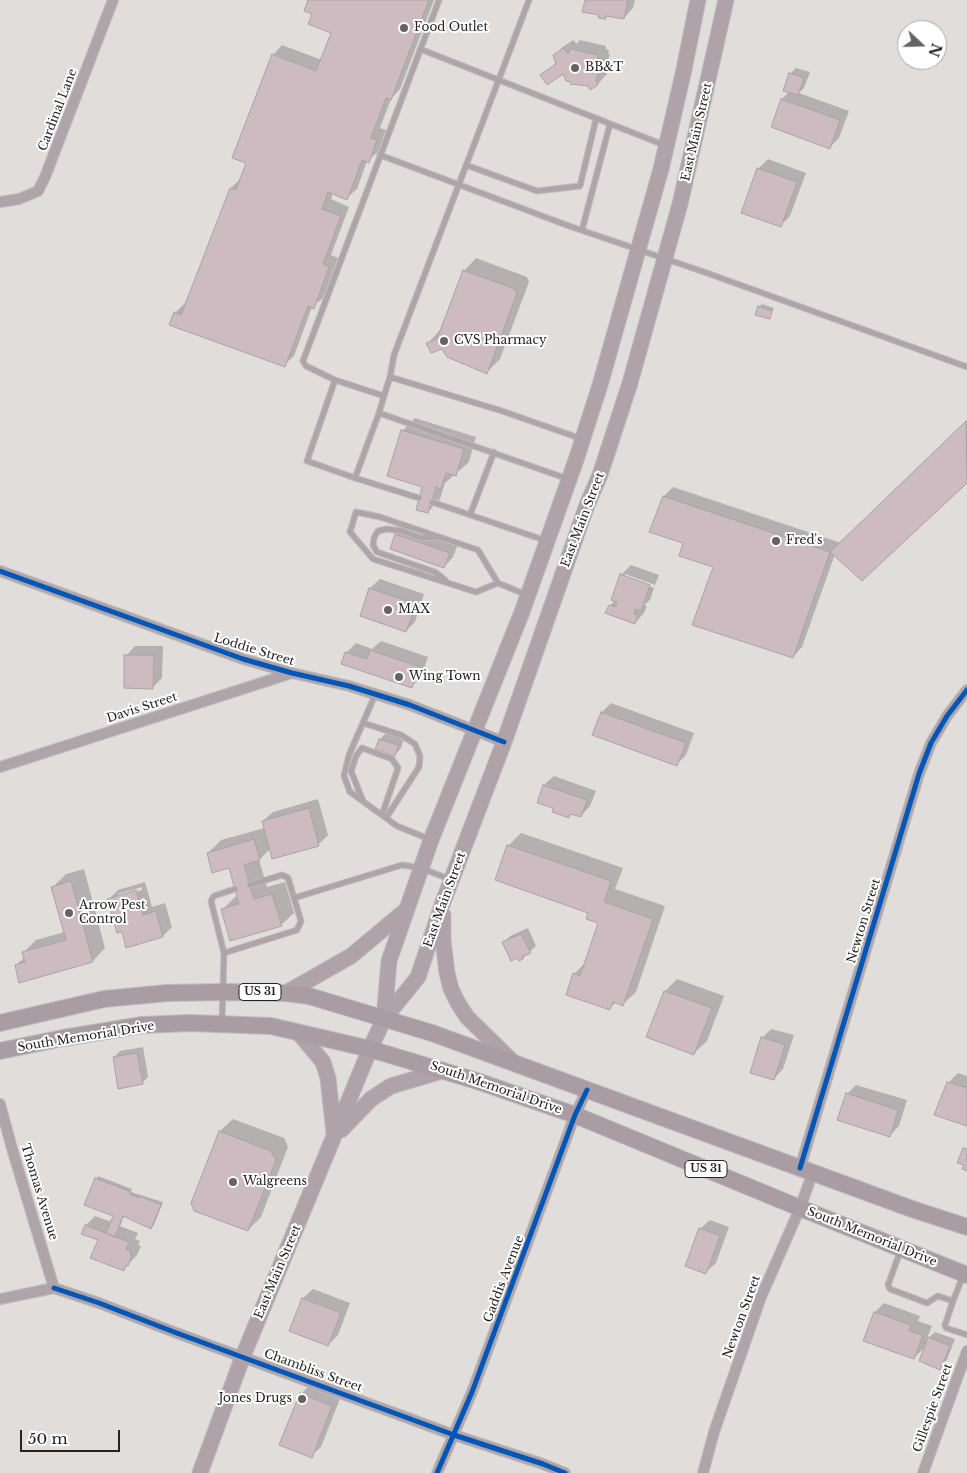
<!DOCTYPE html>
<html>
<head>
<meta charset="utf-8">
<style>
	body { margin:0 }
	#map { position:relative; width:967px; height:1473px; overflow:hidden; background:#e0dddb; font-family:"Libre Baskerville",serif }
	canvas { display:block }
	.north { position:absolute; left:897px; top:20px; width:50px; height:50px; box-sizing:border-box; background:#fff; border:1px solid #a7a7a7; border-radius:50%; rotate:111deg; font-size:14px; font-weight:700; line-height:20px; text-align:center; color:#242322 }
	.north::after { content:''; display:block; margin:auto; width:18px; height:22px; background:#666463; clip-path:polygon(50% 0,100% 100%,50% 72%,0 100%) }
	.scale { position:absolute; left:20px; top:1430px; width:100px; height:22px; box-sizing:border-box; border:2px solid #242322; border-top:0; padding-left:6px; font-size:15px; line-height:18px; white-space:nowrap; color:#242322; -webkit-text-stroke:4px #fff; paint-order:stroke }
</style>
</head>
<body>
<div id="map">
<canvas width="967" height="1473"></canvas>
<div class="north">N</div>
<div class="scale">50 m</div>
</div>
<script>
const context = document.querySelector('canvas').getContext('2d');
context.lineJoin = 'round';
function fillPath(path, color) { context.fillStyle = color; context.fill(path, 'evenodd'); }
const shape = rows => new Path2D(rows.map(r => 'M' + r).join(''));
function stroke(path, color, width, dash) { context.strokeStyle = color; context.lineWidth = width; context.lineCap = dash ? 'butt' : 'round'; context.setLineDash(dash || []); context.stroke(path); }
function label(font, color, halo, rows, align = 'center') {
  context.font = font + ' "Libre Baskerville",serif'; context.lineWidth = 4; context.setLineDash([]); context.textBaseline = 'middle'; context.strokeStyle = halo; context.fillStyle = color; for (const [text, x, y, turn = 0] of rows) {
    context.save(); context.translate(x, y); context.rotate((+turn || 0) * Math.PI / 180); context.textAlign = isNaN(turn) ? turn : align; if (halo) context.strokeText(text, 0, 0); context.fillText(text, 0, 0); context.restore();
  }
}
fillPath(shape([
	[310,0,434,0,400,89,391,99,380,128,386,130,378,152,367,161,357,189,347,198,333,193,331,199,349,207,331,255,338,258,323,298,312,307,294,356,284,365,175,313,185,303,187,304,231,188,240,179,242,179,248,162,273,55,282,45,322,60,332,32,313,13],
	[586,0,635,0,633,8,624,18,608,15,605,18],
	[574,40,576,44,580,40,606,46,606,49,609,50,608,54,610,54,605,70,607,74,598,84,588,84,572,81,563,72,542,75,557,62,554,55,564,46],
	[796,68,810,72,804,88,799,93,849,111,839,138,830,147,772,127,782,99,790,91,790,74],
	[768,159,806,173,790,216,780,226,758,169],
	[476,258,527,277,529,282,500,359,487,372,443,347,428,343,440,330,464,271],
	[762,304,774,308,769,318,759,307],
	[415,418,476,437,469,462,445,483,440,499,428,512,424,486,402,431],
	[967,421,967,481,862,579,835,554,802,647,793,657,714,566,685,543,664,496,673,487,841,543],
	[406,526,458,544,453,557,444,567,396,535],
	[631,565,659,575,655,585,625,574,625,577,654,588,650,600,644,605,647,606,644,613,635,623,610,606,615,600,621,575],
	[380,579,424,594,415,622,406,631,361,616,370,588],
	[381,641,428,657,421,677,412,686,346,653,356,643,372,649],
	[135,646,163,646,162,678,152,688,126,656],
	[611,703,694,733,686,755,677,764,602,712],
	[386,733,404,739,401,748,395,755,380,739],
	[554,776,596,791,590,806,581,816,572,813,568,816,554,808,538,802,544,785],
	[318,799,328,835,318,845,271,848,259,860,267,887,285,882,294,913,281,925,222,910,235,897,238,896,230,867,208,853,221,840,265,828,263,821,273,812],
	[521,833,623,868,615,889,665,906,636,992,623,1004,616,1002,610,1008,574,974,585,963,599,922,508,846],
	[84,869,105,948,93,961,16,965,25,957,24,952,36,940,65,932,53,887,66,874],
	[145,882,152,907,165,903,172,927,163,936,123,930,109,899,118,890],
	[142,887,142,890,118,897,118,894],
	[528,928,536,946,523,958,504,943,510,936],
	[677,979,724,996,707,1041,694,1053,665,991],
	[771,1029,794,1035,783,1069,774,1079,762,1038],
	[143,1047,148,1077,142,1083,114,1057,120,1051],
	[958,1073,967,1076,967,1125,936,1114,949,1082],
	[856,1085,907,1100,899,1126,890,1135,847,1094],
	[233,1119,284,1138,288,1147,261,1217,248,1230,192,1203,220,1131],
	[98,1176,132,1189,131,1192,163,1202,154,1225,151,1228,124,1216,120,1226,138,1233,135,1239,140,1241,138,1245,141,1246,137,1255,123,1270,99,1239,83,1233,86,1225,95,1216,112,1222,115,1215,96,1179],
	[710,1220,729,1227,716,1263,706,1272,700,1229],
	[313,1289,350,1303,338,1335,328,1345,291,1330,303,1298],
	[884,1303,920,1316,918,1321,932,1326,926,1340,935,1332,955,1339,946,1362,940,1368,926,1346,914,1358,875,1312],
	[310,1385,341,1396,321,1447,311,1456,301,1394]
]), '#0003');
const building = shape([
	[308,0,429,0,391,100,386,98,371,138,377,140,369,163,362,160,347,200,328,192,322,209,341,216,323,264,329,267,314,309,308,306,285,367,169,325,174,312,181,315,230,188,236,190,246,163,232,158,272,54,316,71,331,33,308,24,312,14,304,11,308,0],
	[585,0,628,0,624,19,606,16,606,19,598,18,599,15,582,12,585,0],
	[564,48,568,54,570,49,598,55,597,58,600,59,599,63,602,64,596,80,598,85,590,90,588,86,570,84,571,82,566,81,563,74,547,85,540,75,556,64,553,55,564,48],
	[789,73,804,78,798,95,783,91,789,73],
	[781,99,840,120,830,149,771,127,781,99],
	[757,168,797,182,781,227,741,213,757,168],
	[463,270,515,289,517,293,487,374,447,357,442,349,431,353,426,343,437,339,463,270],
	[758,306,772,311,770,319,755,315,758,306],
	[966,421,967,483,862,581,830,552,966,421],
	[401,430,464,449,456,476,446,473,441,489,436,487,428,513,416,510,422,487,387,476,401,430],
	[663,496,830,552,793,658,692,625,713,567,679,556,683,543,649,532,663,496],
	[395,534,450,553,444,568,390,549,395,534],
	[620,574,650,585,641,611,635,609,634,614,638,615,635,624,605,613,609,605,615,607,617,602,611,600,620,574],
	[369,588,416,604,406,632,360,616,369,588],
	[370,650,420,667,412,688,341,664,345,652,367,659,370,650],
	[124,655,154,655,153,689,124,688,124,655],
	[601,712,686,743,677,766,592,735,601,712],
	[379,739,399,745,395,756,375,749,379,739],
	[543,785,587,800,581,817,570,814,569,818,552,812,553,808,537,803,543,785],
	[309,808,319,846,272,859,262,821,309,808],
	[254,839,260,860,244,865,254,899,272,894,282,926,230,941,221,909,239,904,229,868,212,873,207,853,254,839],
	[507,845,611,881,604,902,653,919,623,1006,613,1002,610,1010,566,995,573,973,580,976,598,923,586,919,588,913,495,880,507,845],
	[71,881,93,962,19,983,15,965,25,962,22,952,66,940,51,887,71,881],
	[136,890,143,915,156,911,163,937,126,948,122,932,117,933,107,899,136,890],
	[521,934,531,953,522,957,523,959,519,961,517,958,511,961,502,942,521,934],
	[664,991,712,1008,694,1055,646,1037,664,991],
	[761,1037,785,1045,774,1080,750,1073,761,1037],
	[137,1053,143,1084,118,1089,113,1057,137,1053],
	[947,1082,967,1088,967,1126,934,1115,947,1082],
	[846,1093,898,1110,890,1137,837,1120,846,1093],
	[219,1131,271,1151,276,1160,248,1231,194,1211,191,1203,219,1131],
	[963,1148,967,1149,967,1171,962,1169,964,1165,957,1163,963,1148],
	[95,1178,131,1192,130,1194,139,1198,140,1196,161,1205,151,1229,123,1216,115,1237,106,1233,113,1216,84,1205,95,1178],
	[85,1225,129,1242,126,1249,131,1251,130,1255,132,1255,128,1266,126,1265,124,1271,90,1258,98,1240,81,1234,85,1225],
	[699,1228,720,1236,706,1274,685,1266,699,1228],
	[302,1298,341,1313,328,1346,289,1331,302,1298],
	[874,1312,911,1325,909,1331,923,1335,914,1359,863,1341,874,1312],
	[928,1337,950,1346,940,1370,919,1361,928,1337],
	[300,1393,332,1406,312,1458,279,1445,300,1393]
]);
fillPath(building, '#cebbc2');
stroke(building, '#a7a4a4', 1);
const service = shape([
	[439,0,303,361,306,366,335,380,384,396,390,377,394,355,529,0],
	[420,49,664,145],
	[380,155,569,226,707,273,967,367],
	[466,165,537,191,580,186,596,119],
	[582,230,610,124],
	[390,377,502,411,582,439],
	[335,380,307,461,355,478,379,413,568,479],
	[379,413,384,396],
	[355,478,419,498],
	[432,502,544,540],
	[470,515,494,452],
	[438,537,420,538,403,531,387,529,378,531,374,538,373,545,377,552,435,572,445,580],
	[498,583,476,592,373,559,350,532,356,512,380,517,478,550,498,583,527,595],
	[375,695,349,755,344,776,350,792,397,826,429,839],
	[363,723,401,735,415,744,420,756,419,767,386,818],
	[363,801,351,771,356,756,362,748,392,759,398,768,382,815],
	[250,885,282,875,288,878,294,898],
	[224,953,211,901,214,896,235,889],
	[222,1022,224,953,297,930,301,921,294,898,402,865,421,868,449,879],
	[900,1252,888,1285,890,1289,927,1303,938,1296,953,1301,945,1325,946,1328,967,1335],
	[953,1301,963,1276]
]);
const minor = shape([
	[0,202,19,199,38,191,45,177,113,0],
	[0,571,243,659,292,673,349,686,410,705,504,742],
	[0,767,292,673],
	[0,1104,13,1152,54,1288],
	[800,1168,919,774,931,743,947,716,967,690],
	[54,1288,99,1303,174,1332,454,1435,543,1464,565,1473],
	[0,1299,54,1288],
	[437,1473,472,1392,575,1115,587,1090],
	[703,1473,714,1432,761,1297,800,1208,813,1172],
	[923,1473,967,1351]
]);
const secondary = shape([
	[443,915,443,940,447,973,451,989,458,1003,467,1017,513,1062],
	[286,993,351,956,406,910],
	[384,1019,389,961,407,909,431,840,522,612,576,460,600,385,661,169,683,74,698,0],
	[298,1032,323,1062,328,1078,334,1133],
	[341,1130,371,1099,391,1086,442,1071],
	[200,1473,243,1356,370,1049,384,1019,418,977,443,902,504,742,587,505,600,475,630,383,680,204,726,0]
]);
const primary = shape([
	[0,1023,104,999,167,993,224,992,286,993,309,996,432,1033,912,1209,967,1227],
	[0,1051,63,1038,142,1025,190,1023,271,1026,370,1049,477,1081,575,1115,800,1208,967,1275]
]);
stroke(service, '#bdbcbb', 7);
stroke(minor, '#bdbcbb', 12);
stroke(secondary, '#bdbcbb', 17);
stroke(primary, '#bdbcbb', 18);
stroke(service, '#b0a4ab', 5);
stroke(minor, '#b0a4ab', 10);
stroke(secondary, '#afa2a9', 15);
stroke(primary, '#a99ca3', 16);
stroke(shape([
	[0,571,243,659,292,673,349,686,410,705,504,742],
	[800,1168,919,774,931,743,947,716,967,690],
	[54,1288,99,1303,174,1332,454,1435,543,1464,565,1473],
	[437,1473,472,1392,575,1115,587,1090]
]), '#0057b8', 5);
for (const [x, y, r, color] of [
	[404,28,5,"#666463"],
	[575,68,5,"#666463"],
	[444,341,5,"#666463"],
	[776,541,5,"#666463"],
	[388,610,5,"#666463"],
	[399,677,5,"#666463"],
	[69,913,5,"#666463"],
	[233,1182,5,"#666463"],
	[302,1399,5,"#666463"]
]) { const dot = new Path2D(); dot.arc(x, y, r, 0, 2 * Math.PI); context.fillStyle = color; context.fill(dot); stroke(dot, '#fff', 2); }
for (const [x, y, w] of [
	[260,992,42],
	[706,1169,42]
]) { const box = new Path2D(); box.roundRect(x - w / 2, y - 8.5, w, 17, 4); context.fillStyle = '#fff'; context.fill(box); stroke(box, '#242322', 1); }
label('bold 11px', '#242322', null, [
	["US 31",260,992],
	["US 31",706,1169]
]);
label('12px', '#242322', '#fff', [
	["Food Outlet",414,28],
	["BB&T",585,68],
	["CVS Pharmacy",454,341],
	["Fred's",786,541],
	["MAX",398,610],
	["Wing Town",409,677],
	["Arrow Pest",79,906],
	["Control",79,920],
	["Walgreens",243,1182],
	["Jones Drugs",292,1399,"right"]
], 'left');
label('12px', '#242322', '#fff', [
	["Cardinal Lane",58,110,-69],
	["East Main Street",697,132,-77],
	["East Main Street",583,520,-69],
	["Loddie Street",254,650,17],
	["Davis Street",142,708,-18],
	["East Main Street",445,900,-70],
	["Newton Street",864,921,-73],
	["South Memorial Drive",86,1037,-9],
	["South Memorial Drive",496,1088,19],
	["Thomas Avenue",39,1192,73],
	["South Memorial Drive",872,1237,22],
	["East Main Street",278,1272,-67],
	["Gaddis Avenue",504,1279,-69],
	["Newton Street",742,1317,-70],
	["Chambliss Street",313,1371,20],
	["Gillespie Street",933,1408,-70]
]);
</script>
</body>
</html>
